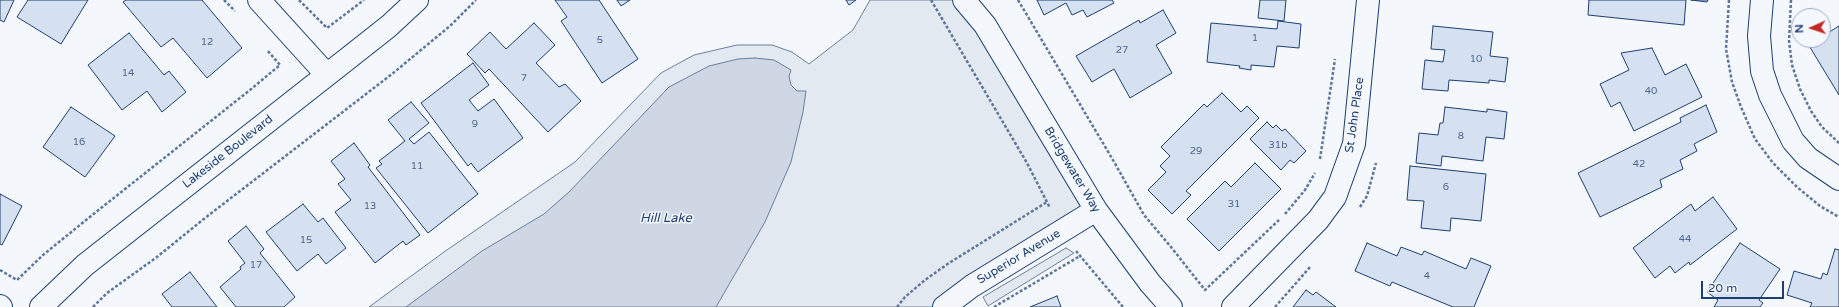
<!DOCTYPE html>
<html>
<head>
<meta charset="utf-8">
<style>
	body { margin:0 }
	#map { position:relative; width:1839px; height:307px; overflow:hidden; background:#f4f7fb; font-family:"Varela Round",sans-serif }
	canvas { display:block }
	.north { position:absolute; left:1791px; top:8px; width:40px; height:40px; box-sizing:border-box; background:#f4f7fb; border:1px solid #9eadc5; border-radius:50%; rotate:267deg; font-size:11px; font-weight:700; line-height:16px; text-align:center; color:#1d3f73 }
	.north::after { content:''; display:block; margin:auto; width:14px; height:18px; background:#c62828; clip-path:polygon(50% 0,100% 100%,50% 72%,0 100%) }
	.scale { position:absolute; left:1701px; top:281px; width:83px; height:18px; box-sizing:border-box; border:2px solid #1d3f73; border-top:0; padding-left:5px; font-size:12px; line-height:14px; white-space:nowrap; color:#1d3f73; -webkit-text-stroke:3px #f4f7fb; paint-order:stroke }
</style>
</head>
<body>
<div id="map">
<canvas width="1839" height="307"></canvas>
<div class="north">N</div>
<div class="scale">20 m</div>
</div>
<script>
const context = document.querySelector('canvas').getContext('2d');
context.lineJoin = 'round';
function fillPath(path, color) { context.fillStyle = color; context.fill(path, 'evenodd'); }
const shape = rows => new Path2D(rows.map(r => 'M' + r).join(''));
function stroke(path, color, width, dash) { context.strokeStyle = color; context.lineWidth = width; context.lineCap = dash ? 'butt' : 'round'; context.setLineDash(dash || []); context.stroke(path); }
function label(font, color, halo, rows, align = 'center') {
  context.font = font + ' "Varela Round",sans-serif'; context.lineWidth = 3; context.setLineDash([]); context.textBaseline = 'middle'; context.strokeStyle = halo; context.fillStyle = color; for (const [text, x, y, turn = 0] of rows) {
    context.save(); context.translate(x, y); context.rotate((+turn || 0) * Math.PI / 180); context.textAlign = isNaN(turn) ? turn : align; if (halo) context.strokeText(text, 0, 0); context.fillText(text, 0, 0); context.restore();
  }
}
const green = shape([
	[870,0,964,0,1096,210,944,307,369,307,444,252,575,162,661,73,694,55,737,45,772,45,792,52,809,64,853,30,870,0],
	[1066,248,1074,253,988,306,983,297,1066,248]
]);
fillPath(green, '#e3e9f0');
stroke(green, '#687fa3', 1);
const water = shape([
	[755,58,774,60,791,70,789,76,791,85,797,91,806,91,803,112,791,162,765,222,716,307,406,307,482,251,544,214,569,192,669,87,709,66,738,59,755,58]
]);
fillPath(water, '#cfd7e4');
stroke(water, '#687fa3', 1);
const building = shape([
	[0,0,14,0,4,22,0,20,0,0],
	[28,0,88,0,61,44,17,17,28,0],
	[126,0,202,0,242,48,207,78,173,38,161,47,123,2,126,0],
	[555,0,599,0,638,59,602,83,561,21,567,17,555,0],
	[617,0,630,0,621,6,617,0],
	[846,0,856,0,849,5,846,0],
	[1037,0,1112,0,1114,3,1087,17,1083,10,1072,15,1066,3,1044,15,1037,0],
	[1260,0,1286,0,1284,21,1258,18,1260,0],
	[1589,0,1686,0,1684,25,1588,15,1589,0],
	[1691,0,1708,0,1707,2,1691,0],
	[1163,10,1176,33,1156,45,1172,73,1130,98,1114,69,1092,82,1076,56,1139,20,1140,23,1163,10],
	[1278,21,1301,24,1299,48,1277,46,1274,67,1251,65,1251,70,1239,68,1240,66,1207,62,1211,23,1277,29,1278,21],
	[534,23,555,45,536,63,559,87,565,84,581,101,548,132,489,69,485,73,467,54,490,32,506,49,534,23],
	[1433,26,1493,32,1490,56,1508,58,1505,82,1489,80,1489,83,1449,80,1448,91,1422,89,1425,60,1443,62,1445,50,1431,49,1433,26],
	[1839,26,1839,95,1808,44,1816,40,1823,40,1823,36,1839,26],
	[129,33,164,75,169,71,186,92,162,112,147,91,122,110,88,65,129,33],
	[1652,48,1665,75,1686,64,1702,97,1634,131,1620,102,1611,107,1600,84,1629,70,1621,53,1652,48],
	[473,63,489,85,469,100,478,111,494,99,523,138,478,172,471,163,468,166,421,103,473,63],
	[1222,93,1241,112,1247,106,1259,118,1186,191,1191,195,1172,214,1148,190,1166,172,1160,166,1170,156,1161,147,1204,104,1207,107,1222,93],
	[411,102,429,123,409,139,414,144,429,132,478,194,428,233,376,168,382,164,379,161,405,141,388,120,411,102],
	[1706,105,1717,132,1694,144,1697,151,1680,160,1683,169,1660,180,1662,187,1600,217,1578,173,1681,122,1680,118,1706,105],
	[71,107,115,136,85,177,43,147,71,107],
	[1445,107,1487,112,1487,109,1507,112,1504,139,1486,137,1483,161,1442,156,1441,166,1416,163,1419,133,1438,135,1440,123,1443,123,1445,107],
	[1267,122,1273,128,1276,125,1282,131,1285,129,1306,151,1294,163,1290,160,1281,170,1250,139,1267,122],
	[354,143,370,165,368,167,420,235,406,245,403,241,375,263,335,212,351,200,338,184,345,179,331,161,354,143],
	[1255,163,1281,189,1219,251,1187,219,1225,181,1231,187,1255,163],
	[1410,166,1486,174,1481,221,1451,218,1450,231,1421,228,1424,201,1407,200,1410,166],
	[0,194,22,206,2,245,0,244,0,194],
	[1713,197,1737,229,1690,265,1689,262,1675,273,1670,266,1655,278,1633,248,1691,204,1695,211,1713,197],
	[303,204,318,222,323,218,346,248,326,264,318,254,297,271,266,232,303,204],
	[246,226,264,249,260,253,295,297,284,307,236,307,220,287,241,269,240,267,245,263,228,241,246,226],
	[1367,243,1397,256,1401,247,1422,255,1424,251,1466,269,1471,258,1491,266,1474,307,1453,307,1392,282,1390,286,1355,271,1367,243],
	[1740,243,1780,269,1759,300,1763,303,1760,307,1714,307,1718,300,1707,292,1740,243],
	[1835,249,1839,250,1839,307,1810,307,1812,303,1787,295,1794,271,1821,279,1823,273,1827,275,1835,249],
	[190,272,217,307,172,307,162,294,190,272],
	[1306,290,1313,295,1316,292,1336,307,1293,307,1306,290],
	[1057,296,1061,307,1030,307,1057,296]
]);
fillPath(building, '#d5e0f0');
stroke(building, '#1d3f73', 1);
const minor = shape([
	[259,0,327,75],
	[964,0,985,25,1096,210,1150,283,1171,307],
	[1762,0,1759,36,1762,71,1770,95,1793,141,1808,158,1839,179],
	[0,306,1,307],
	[41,307,85,265,351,56,389,26,417,0],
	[944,307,972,286,1096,210],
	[1233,307,1318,220,1335,197,1354,144,1368,0]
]);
stroke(minor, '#1d3f73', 24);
stroke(shape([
	[224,0,235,11],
	[299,0,327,28,364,0],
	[931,0,1027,163,1050,208],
	[1018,0,1113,160,1144,215,1171,247,1205,290,1279,220],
	[1729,0,1726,49,1732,82,1741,107,1755,139,1773,163,1797,187,1820,206,1839,217],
	[1791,0,1789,41,1792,65,1800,89,1811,111,1822,127,1839,143],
	[1320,159,1335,59],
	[1360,207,1367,196,1376,163],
	[1285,214,1305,190,1315,173],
	[1076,251,1123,307],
	[0,270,17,280,43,255,91,216,250,90,280,65,267,50],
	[93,307,107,293,157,257,205,218,392,74,450,26,476,0],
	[897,307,905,297,925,280,949,263,1047,202],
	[994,307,1080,256],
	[1275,307,1311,266]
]), '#5e769c', 2.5, [3, 2]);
stroke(minor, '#f4f7fb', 22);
label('10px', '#4b6792', null, [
	["1",1255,38],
	["5",600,40],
	["12",207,42],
	["27",1122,50],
	["10",1476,59],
	["14",128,73],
	["7",524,78],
	["40",1651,91],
	["9",475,124],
	["8",1461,136],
	["16",79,142],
	["31b",1278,145],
	["29",1196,151],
	["42",1639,164],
	["11",417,166],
	["6",1446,187],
	["31",1234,204],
	["13",370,206],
	["44",1685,239],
	["15",306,240],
	["17",256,265],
	["4",1427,276]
]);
label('12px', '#1d3f73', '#f4f7fb', [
	["St John Place",1355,115,-82],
	["Lakeside Boulevard",228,152,-38],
	["Bridgewater Way",1072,170,59],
	["Superior Avenue",1019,257,-31]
]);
label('italic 13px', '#1d3f73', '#f4f7fb', [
	["Hill Lake",666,219]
]);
</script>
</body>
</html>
